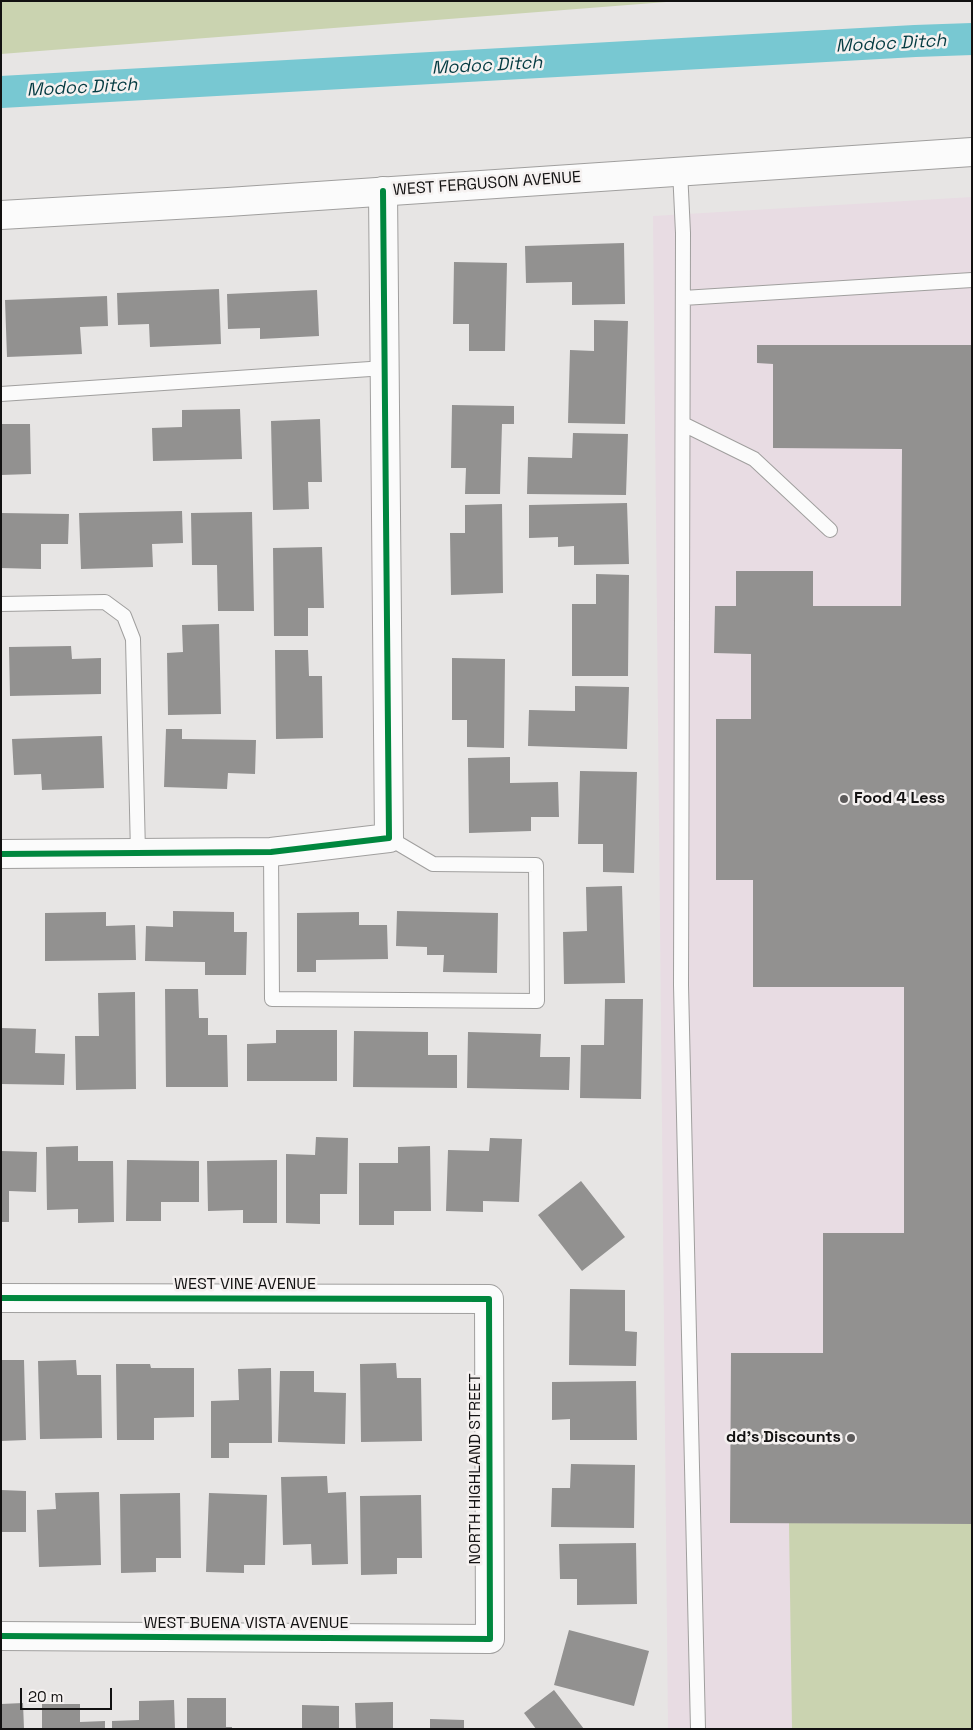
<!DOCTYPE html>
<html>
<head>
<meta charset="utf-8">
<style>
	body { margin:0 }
	#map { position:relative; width:973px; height:1730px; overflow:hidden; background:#e7e5e4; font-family:"Space Grotesk",sans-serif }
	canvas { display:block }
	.frame { position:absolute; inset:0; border:2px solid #121111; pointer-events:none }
	.scale { position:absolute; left:20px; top:1688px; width:92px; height:22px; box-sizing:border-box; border:2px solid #121111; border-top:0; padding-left:6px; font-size:15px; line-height:18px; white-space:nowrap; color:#121111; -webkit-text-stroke:4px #f5f1f0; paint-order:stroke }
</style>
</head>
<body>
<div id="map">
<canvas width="973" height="1730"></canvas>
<div class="frame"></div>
<div class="scale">20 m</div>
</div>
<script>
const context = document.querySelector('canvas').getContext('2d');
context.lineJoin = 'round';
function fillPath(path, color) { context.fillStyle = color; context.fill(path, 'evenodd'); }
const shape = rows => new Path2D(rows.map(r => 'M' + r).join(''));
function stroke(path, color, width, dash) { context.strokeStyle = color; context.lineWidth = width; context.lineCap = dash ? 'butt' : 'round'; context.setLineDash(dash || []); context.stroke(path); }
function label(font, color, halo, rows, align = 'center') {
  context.font = font + ' "Space Grotesk",sans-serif'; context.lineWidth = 5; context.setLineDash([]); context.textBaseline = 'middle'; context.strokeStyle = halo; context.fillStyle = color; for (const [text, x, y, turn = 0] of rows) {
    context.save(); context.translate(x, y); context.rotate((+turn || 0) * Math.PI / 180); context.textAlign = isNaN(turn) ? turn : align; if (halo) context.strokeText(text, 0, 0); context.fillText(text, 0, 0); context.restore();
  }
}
fillPath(shape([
	[972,197,972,1729,668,1729,653,216]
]), '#e8dce3');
fillPath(shape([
	[1,1,679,1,1,54],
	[789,1523,972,1524,972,1729,792,1729]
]), '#cad3b0');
stroke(shape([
	[1,92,915,41,972,39]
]), '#78c8d2', 32);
fillPath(shape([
	[624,243,625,304,572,305,572,282,526,283,525,246],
	[454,262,507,263,505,351,469,351,469,324,453,324],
	[219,289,221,344,150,347,149,324,118,325,117,293],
	[317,290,319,336,260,339,260,328,228,329,227,294],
	[107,296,108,326,80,327,82,354,7,357,5,300],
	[594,320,628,321,625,424,568,423,570,350,594,351],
	[757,345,972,345,972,1524,730,1523,731,1353,823,1353,823,1233,904,1233,904,987,753,987,753,880,716,880,716,719,751,719,751,654,714,653,715,606,736,606,736,571,813,571,813,606,901,606,902,449,773,448,773,364,757,363],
	[452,405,514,406,514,424,502,424,500,494,465,494,466,468,451,468],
	[240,409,242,459,153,461,152,428,182,427,182,410],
	[320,419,322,482,308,482,309,509,273,510,271,421],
	[1,424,30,424,31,474,1,475],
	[573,433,628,434,626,495,527,494,528,457,572,458],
	[627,503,629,564,574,565,574,546,558,547,558,537,529,538,529,505],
	[502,504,503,593,451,595,450,533,465,533,465,505],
	[182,511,183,543,152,544,153,567,81,569,79,513],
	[252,512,254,611,218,611,217,565,192,565,191,513],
	[1,513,69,514,68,544,41,544,41,569,1,568],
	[322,547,324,608,308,608,308,636,274,636,273,548],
	[596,574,629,575,628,676,572,676,572,604,596,604],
	[219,624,221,714,168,715,167,653,183,652,182,625],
	[71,646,72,659,101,658,101,694,10,696,9,647],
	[275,650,308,650,309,676,322,676,323,738,276,739],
	[452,658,505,659,504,748,467,747,467,720,452,720],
	[575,686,629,687,627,749,528,746,529,710,575,711],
	[166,729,182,729,182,739,256,740,255,774,228,773,227,789,164,787],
	[102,736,104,788,42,790,41,774,14,775,12,739],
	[510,757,510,783,558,782,559,817,531,817,531,831,469,833,468,758],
	[580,771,637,772,634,873,603,872,603,844,578,844],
	[622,886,625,983,564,984,563,932,587,931,586,887],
	[173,911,234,912,234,932,247,932,246,975,205,975,205,962,145,961,146,926,173,927],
	[397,911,498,913,497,973,443,972,444,955,427,955,427,947,396,946],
	[106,912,106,926,135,925,136,960,45,961,45,913],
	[359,912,359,925,387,925,388,959,316,960,316,972,297,972,297,913],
	[165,989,198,989,199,1018,208,1018,208,1035,227,1035,228,1087,166,1087],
	[135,992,136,1089,76,1090,75,1036,99,1036,98,993],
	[605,999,643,999,641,1099,580,1098,581,1045,604,1045],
	[1,1028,36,1029,35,1053,65,1054,64,1085,1,1084],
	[276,1030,337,1030,337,1081,247,1081,247,1044,276,1043],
	[354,1031,428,1032,428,1055,457,1055,457,1088,353,1087],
	[468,1032,541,1034,540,1057,570,1057,569,1090,467,1088],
	[316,1137,348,1138,347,1194,320,1194,320,1224,286,1223,286,1154,315,1155],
	[490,1138,522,1139,519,1202,483,1201,483,1212,446,1211,448,1150,489,1151],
	[78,1146,78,1161,113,1161,114,1222,78,1223,78,1209,47,1210,46,1147],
	[430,1146,431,1211,394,1211,394,1225,359,1225,359,1163,398,1163,398,1147],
	[1,1151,37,1152,36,1192,9,1191,9,1222,1,1222],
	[127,1160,199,1161,199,1202,161,1202,161,1221,126,1221],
	[277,1160,277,1223,243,1223,243,1210,208,1211,207,1161],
	[581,1181,625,1237,582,1271,538,1215],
	[570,1289,625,1290,625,1331,637,1332,636,1366,569,1365],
	[1,1360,24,1360,26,1440,1,1441],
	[76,1360,77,1375,101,1375,102,1438,40,1439,38,1361],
	[396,1363,397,1378,421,1378,422,1441,361,1442,360,1364],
	[116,1364,150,1364,151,1368,194,1368,194,1417,154,1418,154,1440,117,1440],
	[271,1368,272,1443,229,1443,229,1458,211,1458,211,1401,239,1400,238,1369],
	[280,1371,314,1371,314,1392,346,1393,345,1444,278,1442],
	[636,1381,637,1440,570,1440,570,1419,552,1420,552,1382],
	[571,1464,635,1465,634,1528,551,1527,552,1488,570,1488],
	[327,1476,328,1493,346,1492,348,1564,312,1565,311,1544,283,1545,281,1477],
	[1,1490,26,1491,26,1532,1,1532],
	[99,1492,101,1565,39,1567,37,1510,56,1509,55,1493],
	[180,1493,181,1558,156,1558,156,1572,121,1573,120,1494],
	[209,1493,267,1495,265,1565,244,1565,244,1573,206,1572],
	[421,1495,422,1558,397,1558,397,1574,361,1575,360,1496],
	[636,1543,637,1604,577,1605,577,1579,560,1579,559,1544],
	[569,1630,649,1651,634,1706,554,1685],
	[554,1690,584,1729,536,1729,524,1713],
	[187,1698,226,1698,226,1727,232,1727,232,1729,187,1729],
	[174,1700,175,1729,112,1729,112,1721,139,1720,139,1701],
	[393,1702,393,1729,356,1729,355,1703],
	[23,1703,24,1729,1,1729,1,1704],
	[42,1704,80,1704,80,1722,105,1721,105,1729,42,1729],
	[302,1705,339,1706,339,1729,302,1729],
	[430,1719,464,1720,464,1729,430,1729]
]), '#929190');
const lane = shape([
	[680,170,683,233,681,985,698,1729],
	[683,298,972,280],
	[1,394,385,368],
	[683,424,754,459,830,530],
	[1,604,105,602,124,616,133,639,138,853],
	[271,852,272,999,537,1001,536,865,433,864,389,838]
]);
const street = shape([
	[1,854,271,852,389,838,383,191],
	[1,1298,489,1299,490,1639,1,1636]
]);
const secondary = shape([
	[1,215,228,202,972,152]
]);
stroke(lane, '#a09f9e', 16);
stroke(street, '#a09f9e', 30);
stroke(secondary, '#a09f9e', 30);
stroke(lane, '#fbfbfb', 14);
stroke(street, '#fbfbfb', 28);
stroke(secondary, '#fbfbfb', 28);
stroke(shape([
	[1,854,271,852,389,838,383,191],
	[1,1298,489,1299,490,1639,1,1636]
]), '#00873e', 6);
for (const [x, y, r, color] of [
	[844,799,5,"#5d5b5b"],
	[851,1438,5,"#5d5b5b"]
]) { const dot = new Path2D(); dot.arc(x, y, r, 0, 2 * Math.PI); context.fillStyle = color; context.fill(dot); stroke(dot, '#f5f1f0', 2); }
label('16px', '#121111', '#f5f1f0', [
	["WEST FERGUSON AVENUE",487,184,-4],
	["WEST VINE AVENUE",245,1285],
	["NORTH HIGHLAND STREET",476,1469,-90],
	["WEST BUENA VISTA AVENUE",246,1624]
]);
label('bold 16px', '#121111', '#f5f1f0', [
	["Food 4 Less",854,799],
	["dd's Discounts",841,1438,"right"]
], 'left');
label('italic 18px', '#043b42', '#f5f1f0', [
	["Modoc Ditch",891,44,-3],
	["Modoc Ditch",487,66,-3],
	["Modoc Ditch",82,88,-3]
]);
</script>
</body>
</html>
